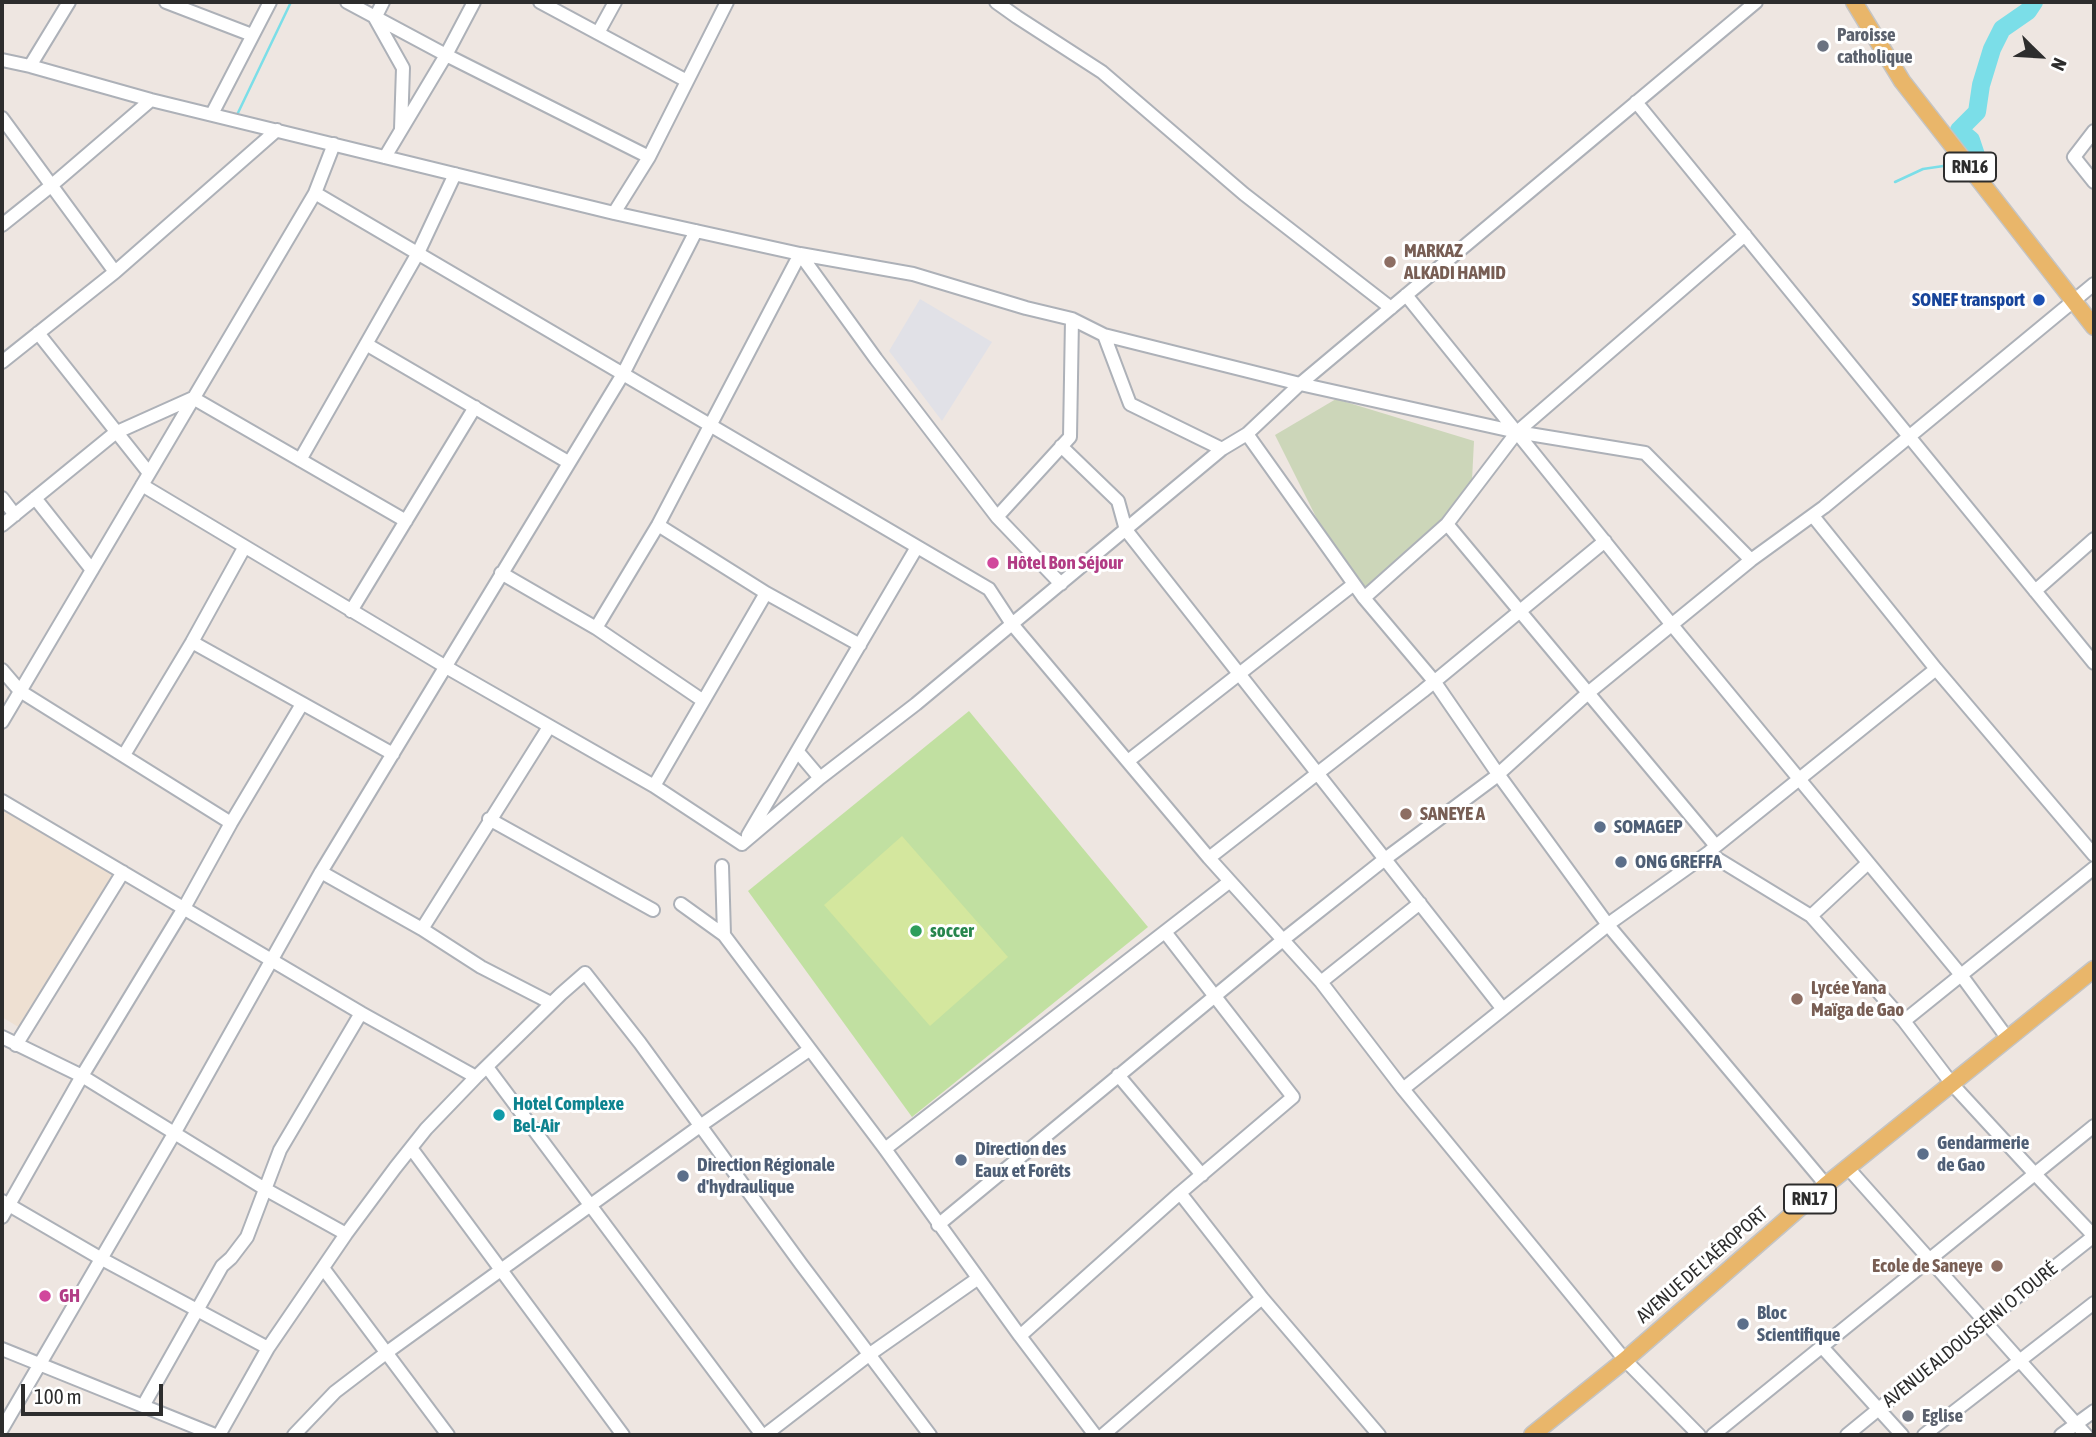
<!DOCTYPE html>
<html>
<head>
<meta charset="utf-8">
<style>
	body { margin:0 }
	#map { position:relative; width:2096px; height:1437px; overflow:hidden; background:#eee6e1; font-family:"Asap Condensed",sans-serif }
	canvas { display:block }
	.frame { position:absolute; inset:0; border:4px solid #2d2d2d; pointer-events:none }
	.north { position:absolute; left:2005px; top:21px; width:70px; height:70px; -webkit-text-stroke:5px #fff; paint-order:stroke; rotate:114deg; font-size:19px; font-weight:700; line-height:28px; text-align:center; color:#2d2d2d }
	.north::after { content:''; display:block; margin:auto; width:24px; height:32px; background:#2d2d2d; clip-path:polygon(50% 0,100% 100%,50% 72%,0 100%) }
	.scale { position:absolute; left:21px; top:1384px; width:142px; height:32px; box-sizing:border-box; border:4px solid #2d2d2d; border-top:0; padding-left:9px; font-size:21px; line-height:24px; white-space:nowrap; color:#2d2d2d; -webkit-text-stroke:5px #fff; paint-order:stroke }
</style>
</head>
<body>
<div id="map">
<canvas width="2096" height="1437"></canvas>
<div class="frame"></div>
<div class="north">N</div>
<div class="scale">100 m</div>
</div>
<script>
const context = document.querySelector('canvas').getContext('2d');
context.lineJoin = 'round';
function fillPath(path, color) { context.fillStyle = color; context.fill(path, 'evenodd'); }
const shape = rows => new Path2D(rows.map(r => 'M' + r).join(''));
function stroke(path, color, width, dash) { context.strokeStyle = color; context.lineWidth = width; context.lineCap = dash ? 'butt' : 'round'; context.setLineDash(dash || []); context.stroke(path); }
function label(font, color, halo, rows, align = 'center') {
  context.font = font + ' "Asap Condensed",sans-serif'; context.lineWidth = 6; context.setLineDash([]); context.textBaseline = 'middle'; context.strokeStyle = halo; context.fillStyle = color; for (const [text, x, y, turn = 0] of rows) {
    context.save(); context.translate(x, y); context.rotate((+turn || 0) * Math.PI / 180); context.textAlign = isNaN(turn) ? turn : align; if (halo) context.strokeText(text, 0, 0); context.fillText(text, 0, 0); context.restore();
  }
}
fillPath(shape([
	[920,299,992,342,942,421,889,351]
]), '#e1e1e7');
fillPath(shape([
	[2,808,114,874,20,1028,2,1017]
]), '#eee0d2');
fillPath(shape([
	[969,711,1148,927,912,1117,748,891]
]), '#c1e0a1');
fillPath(shape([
	[1336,399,1474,441,1472,480,1444,518,1365,588,1323,531,1275,435]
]), '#ccd6b9');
fillPath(shape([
	[902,836,1008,957,930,1026,824,905]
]), '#d4e79e');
stroke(shape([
	[236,117,291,2],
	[1895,182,1923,169,1957,164]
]), '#7bdee8', 2.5);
stroke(shape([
	[1976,155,1971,140,1959,130,1977,112,1981,85,1992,49,2002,29,2028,11,2034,2]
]), '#7bdee8', 18);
const minor = shape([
	[166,2,252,35],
	[347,2,446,55,649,157],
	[383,2,375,18,403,68,401,129],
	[540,2,687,81],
	[996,2,1017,17,1102,72,1244,194,1391,308],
	[598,33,615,2],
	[2,60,30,66,151,100,614,213,800,254,913,274,1026,308,1072,319,1104,335,1300,384,1517,432,1645,453,1751,560],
	[30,66,69,2],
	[1636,102,2094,663],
	[212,114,270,2],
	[2,118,115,272],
	[2094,131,2074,157,2094,182],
	[385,157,446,55,474,2],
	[315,193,989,589,1012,624,1209,858,1321,982,1403,1089,1625,1360,1699,1435],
	[614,213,649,157,727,2],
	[2,225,52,185,151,100],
	[1406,295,1672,625,1961,975,2008,1039],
	[38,333,149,473],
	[1104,335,1130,404,1222,449],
	[366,344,568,462],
	[2,362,115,272,277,130],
	[1247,434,1364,598,1434,681,1498,774,1608,925,1826,1185],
	[1061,446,1118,501,1126,530,1502,1008],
	[300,460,418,253,455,174],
	[142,485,446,667,654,786,742,844],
	[2,498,15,515],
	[35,498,92,570],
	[1813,516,1936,669,2094,855],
	[997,517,1070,437,1072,319],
	[1447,524,1716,846,1708,853],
	[2,525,115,433,193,398,406,521],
	[658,525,766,593,860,645],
	[501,573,596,628,702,700],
	[2035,591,2094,539],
	[1364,598,1447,524,1517,432,1745,235],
	[351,611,475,407],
	[596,628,658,525,800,254,876,359,997,517,1061,584],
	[192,642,393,754],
	[2,670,20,691,231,823],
	[2,722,315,193,334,144],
	[798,752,820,778],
	[124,755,192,642,244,548],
	[1128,761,1354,584],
	[654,786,766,593],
	[2,801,361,1013,476,1077],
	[489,819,653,910],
	[748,835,917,547],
	[742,844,820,778,916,704,1222,449,1247,434,1300,384,1756,2],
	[1716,846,1936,669],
	[1209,858,1423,691,1605,541],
	[722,866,724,935],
	[321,872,422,929,481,967,551,1003],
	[681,904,724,935,885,1149,1020,1336,1095,1435],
	[1811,916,1868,863],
	[422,929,549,727],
	[1321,982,1420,903],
	[1904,1021,2094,868],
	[2,1037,82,1076,265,1189,346,1234],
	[16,1045,123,872],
	[487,1067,762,1435],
	[1118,1075,1202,1175],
	[1403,1089,1614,920,1708,853,1811,916,1904,1021,1952,1084,2035,1174,2094,1236],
	[411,1148,623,1435],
	[885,1149,1229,882],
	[1848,1168,2086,1435],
	[1180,1193,1262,1298,1379,1435],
	[2,1201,100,1258,268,1348],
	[2,1217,82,1076,184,908,231,823,302,704],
	[938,1225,1284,939,1385,859,1494,778,1588,693,1751,560,1824,507,2094,284],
	[323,1268,448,1435],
	[1020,1336,1180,1193,1293,1097,1165,932],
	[1823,1348,1902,1435],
	[2,1349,215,1435],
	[143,1406,222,1266,231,1258,247,1237,280,1150,361,1013],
	[2,1429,175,1132,321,872,623,374,696,231],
	[219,1435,268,1348,346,1234,395,1168,426,1129,476,1077,561,994,585,973,640,1043,801,1264,930,1435],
	[294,1435,335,1392,386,1353,700,1126,809,1050],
	[765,1435,870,1354,977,1279],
	[1103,1435,1262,1298],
	[1713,1435,2094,1126],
	[1847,1435,1985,1322,2094,1236],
	[1924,1435,2094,1303],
	[2061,1435,2094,1411]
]);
const major = shape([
	[1854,2,1902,81,2094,327],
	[1532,1435,1625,1360,1826,1185,2094,969]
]);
stroke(minor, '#adb1b8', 16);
stroke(major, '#c4c4c4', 19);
stroke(minor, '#fff', 12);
stroke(major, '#e9b66a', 16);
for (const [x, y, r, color] of [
	[1823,46,7,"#6b7280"],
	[1390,262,7,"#8d6e63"],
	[2039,300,7,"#1a4fb4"],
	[993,563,7,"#d1479c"],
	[1406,814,7,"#8d6e63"],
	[1600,827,7,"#5c6f8a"],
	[1621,862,7,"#5c6f8a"],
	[916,931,7,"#2e9e5b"],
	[1797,999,7,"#8d6e63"],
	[499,1115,7,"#0f9aa8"],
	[1923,1154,7,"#5c6f8a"],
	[961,1160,7,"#5c6f8a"],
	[683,1176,7,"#5c6f8a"],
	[1997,1266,7,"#8d6e63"],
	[45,1296,7,"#d1479c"],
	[1743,1324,7,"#5c6f8a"],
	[1908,1416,7,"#6b7280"]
]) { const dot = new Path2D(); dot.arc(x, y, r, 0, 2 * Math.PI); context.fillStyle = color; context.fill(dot); stroke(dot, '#fff', 2.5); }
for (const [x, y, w] of [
	[1970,167,52],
	[1810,1199,52]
]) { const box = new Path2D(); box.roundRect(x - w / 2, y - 14.5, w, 29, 5); context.fillStyle = '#fff'; context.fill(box); stroke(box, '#2d2d2d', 2); }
label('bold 18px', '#2d2d2d', null, [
	["RN16",1970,167],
	["RN17",1810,1199]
]);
label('bold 19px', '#5b616d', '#fff', [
	["Paroisse",1837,35],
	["catholique",1837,57],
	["Eglise",1922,1416]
], 'left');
label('bold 19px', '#785e54', '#fff', [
	["MARKAZ",1404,251],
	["ALKADI HAMID",1404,273],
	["SANEYE A",1420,814],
	["Lycée Yana",1811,988],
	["Maïga de Gao",1811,1010],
	["Ecole de Saneye",1983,1266,"right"]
], 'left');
label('bold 19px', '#164399', '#fff', [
	["SONEF transport",2025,300]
], 'right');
label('bold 19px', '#b23c85', '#fff', [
	["Hôtel Bon Séjour",1007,563],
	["GH",59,1296]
], 'left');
label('bold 19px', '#4e5e75', '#fff', [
	["SOMAGEP",1614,827],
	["ONG GREFFA",1635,862],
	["Gendarmerie",1937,1143],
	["de Gao",1937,1165],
	["Direction des",975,1149],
	["Eaux et Forêts",975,1171],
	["Direction Régionale",697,1165],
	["d'hydraulique",697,1187],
	["Bloc",1757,1313],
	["Scientifique",1757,1335]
], 'left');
label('bold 19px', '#27864d', '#fff', [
	["soccer",930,931]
], 'left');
label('bold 19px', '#0d838f', '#fff', [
	["Hotel Complexe",513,1104],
	["Bel-Air",513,1126]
], 'left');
label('19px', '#2d2d2d', '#fff', [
	["AVENUE DE L'AÉROPORT",1702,1265,-41],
	["AVENUE ALDOUSSEINI O TOURÉ",1970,1335,-39]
]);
</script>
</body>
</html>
